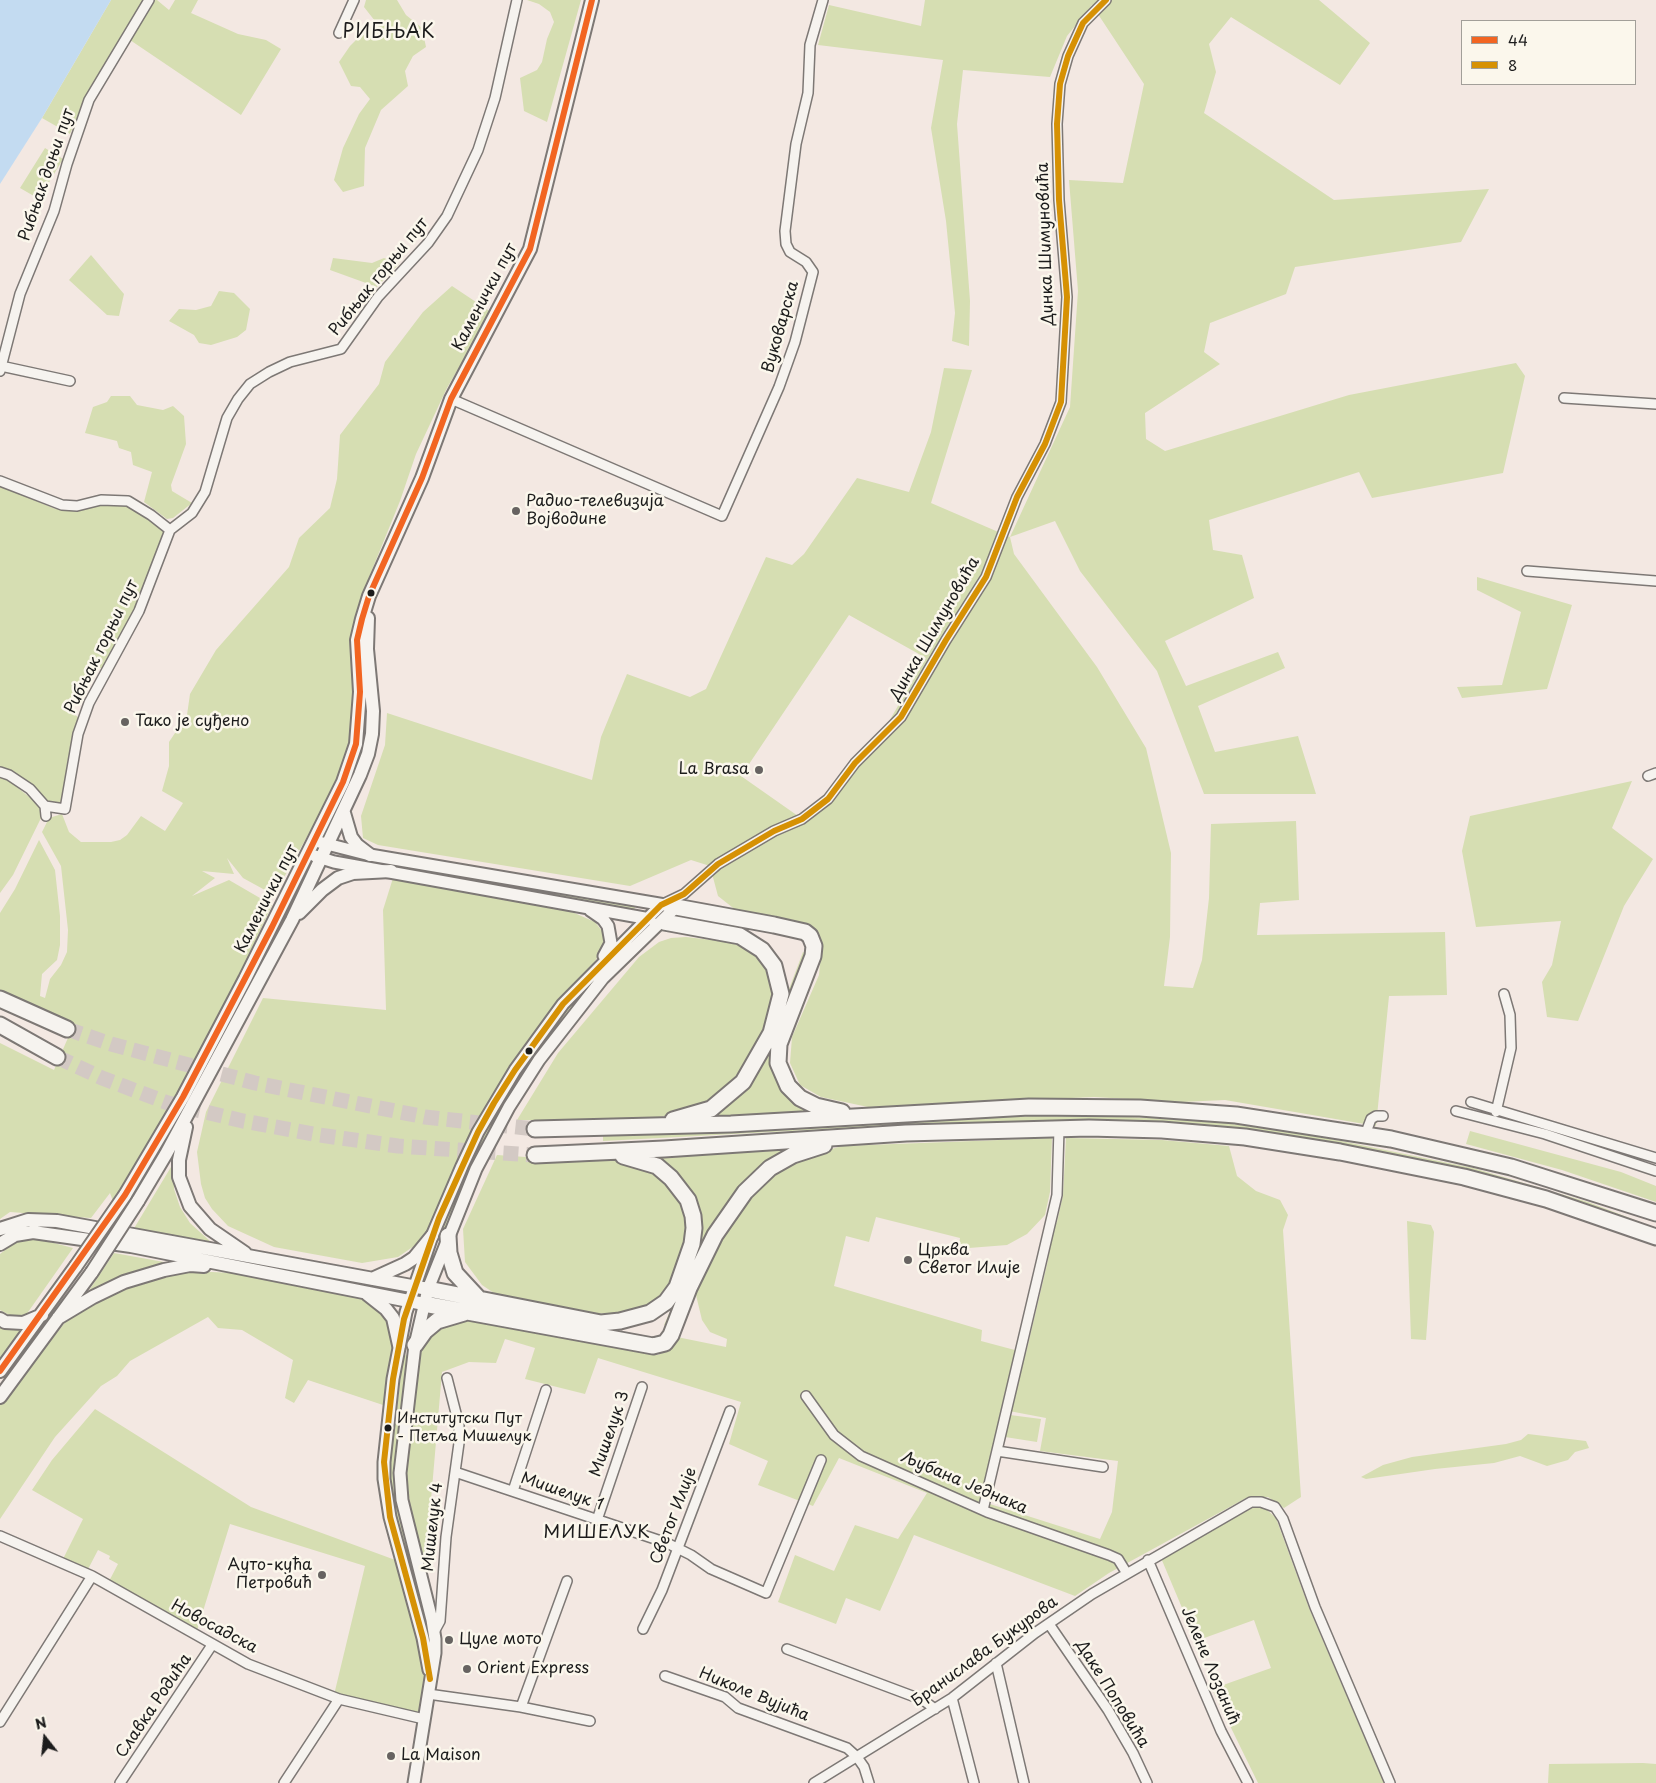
<!DOCTYPE html>
<html>
<head>
<meta charset="utf-8">
<style>
	body { margin:0 }
	#map { position:relative; width:1656px; height:1783px; overflow:hidden; background:#f3e8e2; font-family:"Playpen Sans",sans-serif }
	canvas { display:block }
	.legend { position:absolute; left:1461px; top:20px; width:175px; height:65px; box-sizing:border-box; background:#fbf7ec; border:1px solid #a29f99; margin:0; padding:6px 9px; list-style:none; font-size:15px; color:#1c1c1c }
	.legend li { display:flex; align-items:center; gap:10px; height:25px }
	.legend b { width:25px; border:1px solid #a29f99 }
	.north { position:absolute; left:20px; top:1713px; width:50px; height:50px; -webkit-text-stroke:4px #fbf7ec; paint-order:stroke; rotate:344deg; font-size:14px; font-weight:700; line-height:20px; text-align:center; color:#1c1c1c }
	.north::after { content:''; display:block; margin:auto; width:18px; height:22px; background:#1c1c1c; clip-path:polygon(50% 0,100% 100%,50% 72%,0 100%) }
</style>
</head>
<body>
<div id="map">
<canvas width="1656" height="1783"></canvas>
<ul class="legend">
<li><b style="height:6px;background:#f26522"></b>44</li>
<li><b style="height:6px;background:#d69104"></b>8</li>
</ul>
<div class="north">N</div>
</div>
<script>
const context = document.querySelector('canvas').getContext('2d');
context.lineJoin = 'round';
function fillPath(path, color) { context.fillStyle = color; context.fill(path, 'evenodd'); }
const shape = rows => new Path2D(rows.map(r => 'M' + r).join(''));
function stroke(path, color, width, dash) { context.strokeStyle = color; context.lineWidth = width; context.lineCap = dash ? 'butt' : 'round'; context.setLineDash(dash || []); context.stroke(path); }
function label(font, color, halo, rows, align = 'center') {
  context.font = font + ' "Playpen Sans",sans-serif'; context.lineWidth = 5; context.setLineDash([]); context.textBaseline = 'middle'; context.strokeStyle = halo; context.fillStyle = color; for (const [text, x, y, turn = 0] of rows) {
    context.save(); context.translate(x, y); context.rotate((+turn || 0) * Math.PI / 180); context.textAlign = isNaN(turn) ? turn : align; if (halo) context.strokeText(text, 0, 0); context.fillText(text, 0, 0); context.restore();
  }
}
fillPath(shape([
	[111,0,144,0,90,88,70,134,42,118],
	[152,0,157,0,169,10,175,0,198,0,191,13,238,34,266,40,281,49,241,115,130,40],
	[366,0,397,0,406,15,422,28,426,47,413,56,405,71,408,86,381,110,365,148,364,186,343,192,334,180,343,148,359,114,370,99,360,87,351,86,339,62,350,46,375,21,364,7],
	[527,0,581,0,547,122,524,111,520,78,537,70,542,62,547,39,554,22,550,12,539,4],
	[925,0,1319,0,1370,43,1340,85,1231,17,1209,44,1216,72,1204,113,1334,200,1489,189,1461,242,1295,267,1286,294,1210,323,1204,352,1220,364,1145,413,1146,439,1165,451,1349,395,1516,363,1525,376,1503,473,1372,498,1359,472,1209,520,1213,550,1242,555,1254,598,1165,641,1186,686,1278,652,1285,668,1198,706,1215,752,1298,736,1316,794,1204,794,1157,671,1080,571,1055,521,1010,537,1014,554,1097,667,1146,748,1171,853,1170,937,1164,986,1193,988,1202,960,1209,898,1211,824,1296,821,1299,900,1260,903,1257,935,1445,932,1447,995,1389,996,1376,1126,1225,1100,1181,1102,1094,1097,868,1107,821,1097,800,1085,790,1063,792,1037,819,975,822,944,817,931,793,920,737,911,718,896,710,866,691,860,630,886,378,845,363,838,361,816,385,745,387,713,592,780,601,737,627,674,690,697,706,689,766,557,792,565,804,554,857,478,909,492,931,432,944,368,972,370,931,503,1010,537,1070,407,1078,291,1069,180,1123,183,1144,84,1092,5,1067,36,1050,77,963,70,957,124,970,301,969,346,952,341,955,313,946,221,931,128,943,60,818,45,829,5,921,26],
	[849,615,926,658,888,723,818,802,798,816,741,776],
	[45,148,63,159,39,199,20,188],
	[91,255,124,294,119,316,107,315,69,280],
	[333,258,372,263,384,258,399,264,377,287,330,270],
	[452,286,491,312,447,388,416,454,400,501,361,597,356,621,357,719,342,775,274,895,243,878,227,858,234,874,202,871,215,878,192,896,229,880,272,905,204,1051,114,1204,110,1193,91,1218,10,1212,0,1219,0,1043,54,1070,74,1024,0,992,0,913,15,889,39,840,55,870,60,916,60,945,57,960,42,974,40,996,45,998,50,979,61,965,67,952,68,930,61,866,42,832,49,818,62,814,69,832,81,842,111,842,120,840,127,835,141,816,165,831,183,803,162,791,169,766,169,742,187,715,190,694,216,650,289,567,299,538,330,508,337,479,340,435,379,384,385,362,423,312],
	[219,291,234,293,250,309,246,330,237,337,211,345,199,343,194,335,169,321,179,309,196,310,211,306],
	[111,396,130,396,137,405,163,410,173,406,184,416,186,444,171,485,172,491,192,503,173,518,167,519,144,502,152,472,133,465,131,452,119,448,117,441,85,433,93,407,107,402],
	[0,486,53,508,66,511,76,511,101,505,126,505,145,515,166,532,137,608,104,670,94,664,66,709,78,717,67,763,62,805,48,803,28,781,0,766],
	[1477,577,1572,605,1547,689,1462,698,1457,687,1502,685,1521,612,1477,590],
	[0,777,8,780,33,800,40,809,41,818,13,875,0,893],
	[1632,781,1612,828,1653,859,1624,906,1578,1021,1547,1017,1542,982,1552,965,1561,921,1476,927,1462,851,1470,816],
	[346,855,636,905,634,910,345,859],
	[393,878,563,908,595,922,602,931,604,945,589,972,491,1103,456,1164,427,1230,417,1244,398,1257,362,1263,274,1247,228,1226,212,1209,205,1198,201,1184,197,1152,206,1112,263,998,386,1010,383,910],
	[686,937,730,942,752,952,764,962,771,977,772,995,768,1017,762,1034,738,1079,708,1103,680,1113,638,1121,517,1120,558,1053,639,957,659,942,671,938],
	[803,952,807,954,774,1070,818,1112,703,1117,739,1093,757,1074],
	[592,978,595,981,549,1036,509,1095,471,1166,443,1233,439,1231,468,1165,506,1093,546,1034],
	[1031,1116,1130,1117,1211,1121,1312,1135,1473,1168,1588,1202,1656,1228,1656,1232,1312,1140,1212,1125,1130,1122,1033,1121,923,1124,603,1141,603,1136],
	[1470,1131,1621,1172,1656,1186,1656,1202,1562,1170,1466,1144],
	[1052,1138,1050,1192,1045,1215,1027,1234,1007,1245,969,1248,959,1245,960,1238,876,1217,869,1242,846,1236,834,1286,982,1330,981,1341,1026,1353,1048,1260,1049,1236,1057,1222,1063,1195,1066,1138,1162,1140,1229,1146,1237,1176,1256,1191,1280,1200,1288,1215,1283,1230,1301,1497,1284,1508,1268,1497,1248,1497,1109,1573,1075,1596,914,1535,880,1611,846,1598,836,1624,778,1602,795,1555,834,1571,855,1525,898,1539,927,1493,839,1458,813,1506,758,1485,768,1461,729,1444,741,1402,598,1358,585,1394,525,1379,535,1348,505,1339,496,1363,469,1362,442,1372,425,1570,411,1513,406,1473,415,1382,423,1344,443,1324,465,1316,658,1355,667,1350,677,1337,726,1347,727,1339,710,1332,702,1320,695,1291,719,1235,749,1195,774,1172,797,1159,842,1146],
	[1009,1411,1046,1418,1040,1451,1118,1461,1112,1512,1100,1539,990,1504],
	[784,1150,742,1185,719,1216,670,1327,664,1325,697,1249,689,1194,678,1173,656,1158],
	[497,1155,540,1158,593,1157,629,1160,657,1171,678,1193,690,1227,674,1285,649,1309,617,1315,597,1313,497,1295,482,1285,465,1262,463,1229],
	[174,1162,174,1189,180,1207,190,1223,211,1242,133,1230],
	[1407,1221,1431,1225,1434,1232,1426,1340,1411,1339],
	[29,1238,39,1239,73,1248,26,1315,13,1317,0,1310,0,1254,15,1242],
	[114,1253,175,1264,84,1298],
	[190,1271,255,1274,355,1292,384,1310,396,1345,386,1406,308,1380,294,1403,285,1398,293,1360,242,1330,218,1328,208,1317,130,1361,117,1376,101,1386,55,1437,0,1519,0,1404,67,1320,125,1288,164,1275],
	[0,1326,12,1330,26,1329,0,1362],
	[407,1355,395,1468,396,1504,430,1633,427,1634,392,1504,390,1468,403,1356],
	[95,1409,251,1507,398,1561,421,1639,427,1679,421,1715,334,1695,365,1566,230,1524,195,1637,106,1587,118,1564,109,1559,110,1556,98,1550,85,1575,61,1563,83,1519,32,1490,52,1460],
	[1010,1415,1041,1419,1037,1442,1005,1437],
	[1528,1434,1586,1441,1589,1448,1575,1452,1568,1460,1547,1466,1520,1456,1494,1463,1435,1469,1366,1479,1361,1477,1383,1465,1412,1457,1506,1444,1521,1440],
	[1253,1507,1265,1508,1276,1518,1309,1608,1384,1783,1258,1783,1212,1689,1271,1668,1254,1620,1196,1641,1161,1558],
	[1643,1763,1656,1764,1656,1783,1548,1783,1549,1764]
]), '#d6deb2');
fillPath(shape([
	[0,0,111,0,42,118,0,184]
]), '#c3dbf1');
stroke(shape([
	[67,1029,111,1044,255,1083,425,1117,535,1129],
	[57,1057,102,1078,168,1103,243,1121,319,1135,398,1146,535,1155]
]), '#d3c9c4', 15, [15, 8]);
const minor = shape([
	[339,33,354,0],
	[1,366,70,381],
	[0,371,20,294,54,211,67,164,89,100,149,0],
	[1564,398,1656,404],
	[451,399,722,516,779,387,795,342,813,272,806,262,790,252,786,244,785,231,796,144,808,93,810,45,823,0],
	[0,481,62,505,77,506,101,500,128,501,151,515,170,530],
	[1527,571,1656,581],
	[0,772,9,775,30,789,45,806,46,816],
	[1648,776,1656,773],
	[45,806,65,809,78,734,89,703,139,611,170,530,192,513,205,492,227,418,238,399,250,384,269,372,290,362,341,349,378,297,428,243,447,216,478,150,495,98,517,0],
	[661,905,684,894,718,864,774,831,802,819,828,799,855,763,901,717,946,640,986,577,1017,497,1045,444,1061,402,1067,297,1059,200,1057,124,1060,84,1068,56,1083,23,1106,0],
	[1471,1102,1656,1158],
	[1456,1111,1545,1134,1656,1171],
	[1496,1112,1511,1048,1510,1015,1504,994],
	[1365,1135,1371,1119,1376,1116,1383,1116],
	[806,1396,834,1435,861,1456,987,1512,1109,1555,1118,1559,1126,1572],
	[997,1451,1103,1467],
	[455,1472,667,1543,691,1555,711,1569,766,1593,821,1460],
	[513,1491,546,1390],
	[983,1510,1057,1195,1059,1129],
	[597,1520,642,1387],
	[0,1536,92,1576,248,1664,339,1699,424,1719],
	[1148,1560,1221,1731,1248,1783],
	[1049,1624,1108,1710,1133,1753,1147,1783],
	[643,1629,662,1590,730,1411],
	[434,1632,440,1621,446,1537,459,1443,459,1425,447,1378],
	[787,1649,923,1700,935,1709],
	[996,1663,1024,1783],
	[665,1676,725,1697,738,1708,847,1748,857,1757,864,1767,869,1783],
	[428,1694,521,1707,590,1721],
	[952,1698,974,1783],
	[521,1707,567,1581],
	[0,1722,92,1576],
	[120,1783,212,1645],
	[284,1783,339,1699],
	[814,1783,952,1698,1035,1633,1092,1594,1251,1502,1261,1502,1275,1507,1283,1519,1315,1607,1390,1783]
]);
const tertiary = shape([
	[319,842,370,855,665,905],
	[315,856,334,862,650,919],
	[590,910,603,919,608,926,611,943,604,956],
	[429,1670,423,1638,390,1517,384,1479,384,1462,393,1379,406,1312,432,1236,462,1166,478,1132,515,1070,563,1004,661,905],
	[414,1783,435,1653,435,1639,432,1620,402,1500,400,1473,415,1345,428,1289,476,1169,509,1107,539,1060,603,978,676,907]
]);
const secondary = shape([
	[344,813,351,837,357,845,370,855],
	[299,913,322,890,338,878,353,873,391,871],
	[186,1127,179,1160,179,1177,190,1206,210,1229,245,1253],
	[125,1195,183,1097,245,979,343,782,356,744,360,692,357,640,362,619,369,596,422,478,451,399,530,249,592,0],
	[138,1201,166,1154,292,920,360,775,368,754,372,734,373,711,367,649,368,618],
	[0,1229,28,1220,57,1221,428,1289],
	[0,1244,15,1235,33,1232,131,1246,424,1304],
	[372,1279,405,1264,414,1258,432,1236],
	[367,1294,386,1309,393,1318,399,1345],
	[58,1318,93,1297,124,1282,164,1270,190,1265,204,1266],
	[0,1319,5,1322,23,1323,42,1315],
	[0,1371,76,1266],
	[0,1397,92,1272]
]);
const trunk = shape([
	[676,907,774,925,805,932,810,936,814,946,813,956,779,1044,778,1063,788,1086,800,1098,816,1106,842,1112],
	[664,922,740,936,762,950,774,966,781,994,771,1033,743,1082,711,1109,673,1120],
	[0,999,67,1029],
	[0,1025,57,1057],
	[535,1129,731,1124,1029,1107,1140,1108,1236,1115,1391,1139,1511,1167,1656,1213],
	[535,1155,664,1149,906,1133,1089,1128,1162,1130,1245,1137,1340,1152,1464,1177,1546,1199,1656,1237],
	[448,1236,449,1253,455,1273,480,1300],
	[428,1289,601,1323,620,1321,650,1313,666,1302,677,1287,692,1244,694,1228,693,1216,688,1200,671,1178,657,1166,623,1156],
	[424,1304,653,1346,665,1343,671,1335,689,1288,715,1235,745,1192,770,1168,793,1155,824,1145],
	[415,1345,425,1331,437,1321,464,1313]
]);
stroke(minor, '#7d7875', 12);
stroke(tertiary, '#7d7875', 15);
stroke(secondary, '#7d7875', 16);
stroke(trunk, '#7d7875', 19);
stroke(minor, '#f6f3ef', 9);
stroke(tertiary, '#f6f3ef', 11);
stroke(secondary, '#f6f3ef', 12);
stroke(trunk, '#f6f3ef', 15);
const secondaryBridge = shape([
	[76,1266,125,1195],
	[92,1272,138,1201]
]);
stroke(secondaryBridge, '#7d7875', 16, []);
stroke(secondaryBridge, '#f6f3ef', 12);
stroke(shape([
	[0,1371,125,1195,183,1097,272,927,343,782,356,744,360,692,357,640,362,619,369,596,422,478,451,399,530,249,592,0]
]), '#f26522', 6);
stroke(shape([
	[430,1679,423,1638,390,1517,384,1462,393,1379,404,1319,439,1218,478,1132,494,1103,515,1070,563,1004,661,905,684,894,718,864,774,831,802,819,828,799,855,763,901,717,946,640,986,577,1017,497,1045,444,1061,402,1067,297,1059,200,1057,124,1060,84,1068,56,1083,23,1106,0]
]), '#d69104', 6);
for (const [x, y, r, color] of [
	[516,511,5,"#676361"],
	[371,593,4.5,"#1c1c1c"],
	[125,722,5,"#676361"],
	[759,770,5,"#676361"],
	[529,1051,4.5,"#1c1c1c"],
	[908,1260,5,"#676361"],
	[388,1428,4.5,"#1c1c1c"],
	[322,1575,5,"#676361"],
	[449,1640,5,"#676361"],
	[467,1669,5,"#676361"],
	[391,1756,5,"#676361"]
]) { const dot = new Path2D(); dot.arc(x, y, r, 0, 2 * Math.PI); context.fillStyle = color; context.fill(dot); stroke(dot, '#fbf7ec', 2); }
label('15px', '#1c1c1c', '#fbf7ec', [
	["Институтски Пут",397,1419],
	["- Петља Мишелук",397,1437]
], 'left');
label('16px', '#1c1c1c', '#fbf7ec', [
	["Рибњак доњи пут",47,175,-71],
	["Динка Шимуновића",1046,244,-92],
	["Рибњак горњи пут",379,277,-51],
	["Каменички пут",485,297,-62],
	["Вуковарска",781,327,-74],
	["Динка Шимуновића",935,629,-60],
	["Рибњак горњи пут",102,647,-64],
	["Каменички пут",267,899,-63],
	["Мишелук 3",610,1434,-71],
	["Љубана Једнака",964,1483,23],
	["Мишелук 1",562,1492,19],
	["Светог Илије",674,1516,-69],
	["Мишелук 4",433,1527,-84],
	["Новосадска",214,1627,28],
	["Бранислава Букурова",985,1652,-36],
	["Јелене Лозанић",1210,1666,67],
	["Даке Поповића",1112,1694,58],
	["Николе Вујића",754,1695,22],
	["Славка Родића",154,1706,-56]
]);
label('16px', '#1c1c1c', '#fbf7ec', [
	["Радио-телевизија",526,502],
	["Војводине",526,520],
	["Тако је суђено",135,722],
	["La Brasa",749,770,"right"],
	["Црква",918,1251],
	["Светог Илије",918,1269],
	["Ауто-кућа",312,1566,"right"],
	["Петровић",312,1584,"right"],
	["Цуле мото",459,1640],
	["Orient Express",477,1669],
	["La Maison",401,1756]
], 'left');
context.letterSpacing = '1px';
label('18px', '#1c1c1c', '#fbf7ec', [
	["МИШЕЛУК",597,1533]
]);
context.letterSpacing = '0px';
context.letterSpacing = '1px';
label('19px', '#1c1c1c', '#fbf7ec', [
	["РИБЊАК",389,33]
]);
context.letterSpacing = '0px';
</script>
</body>
</html>
